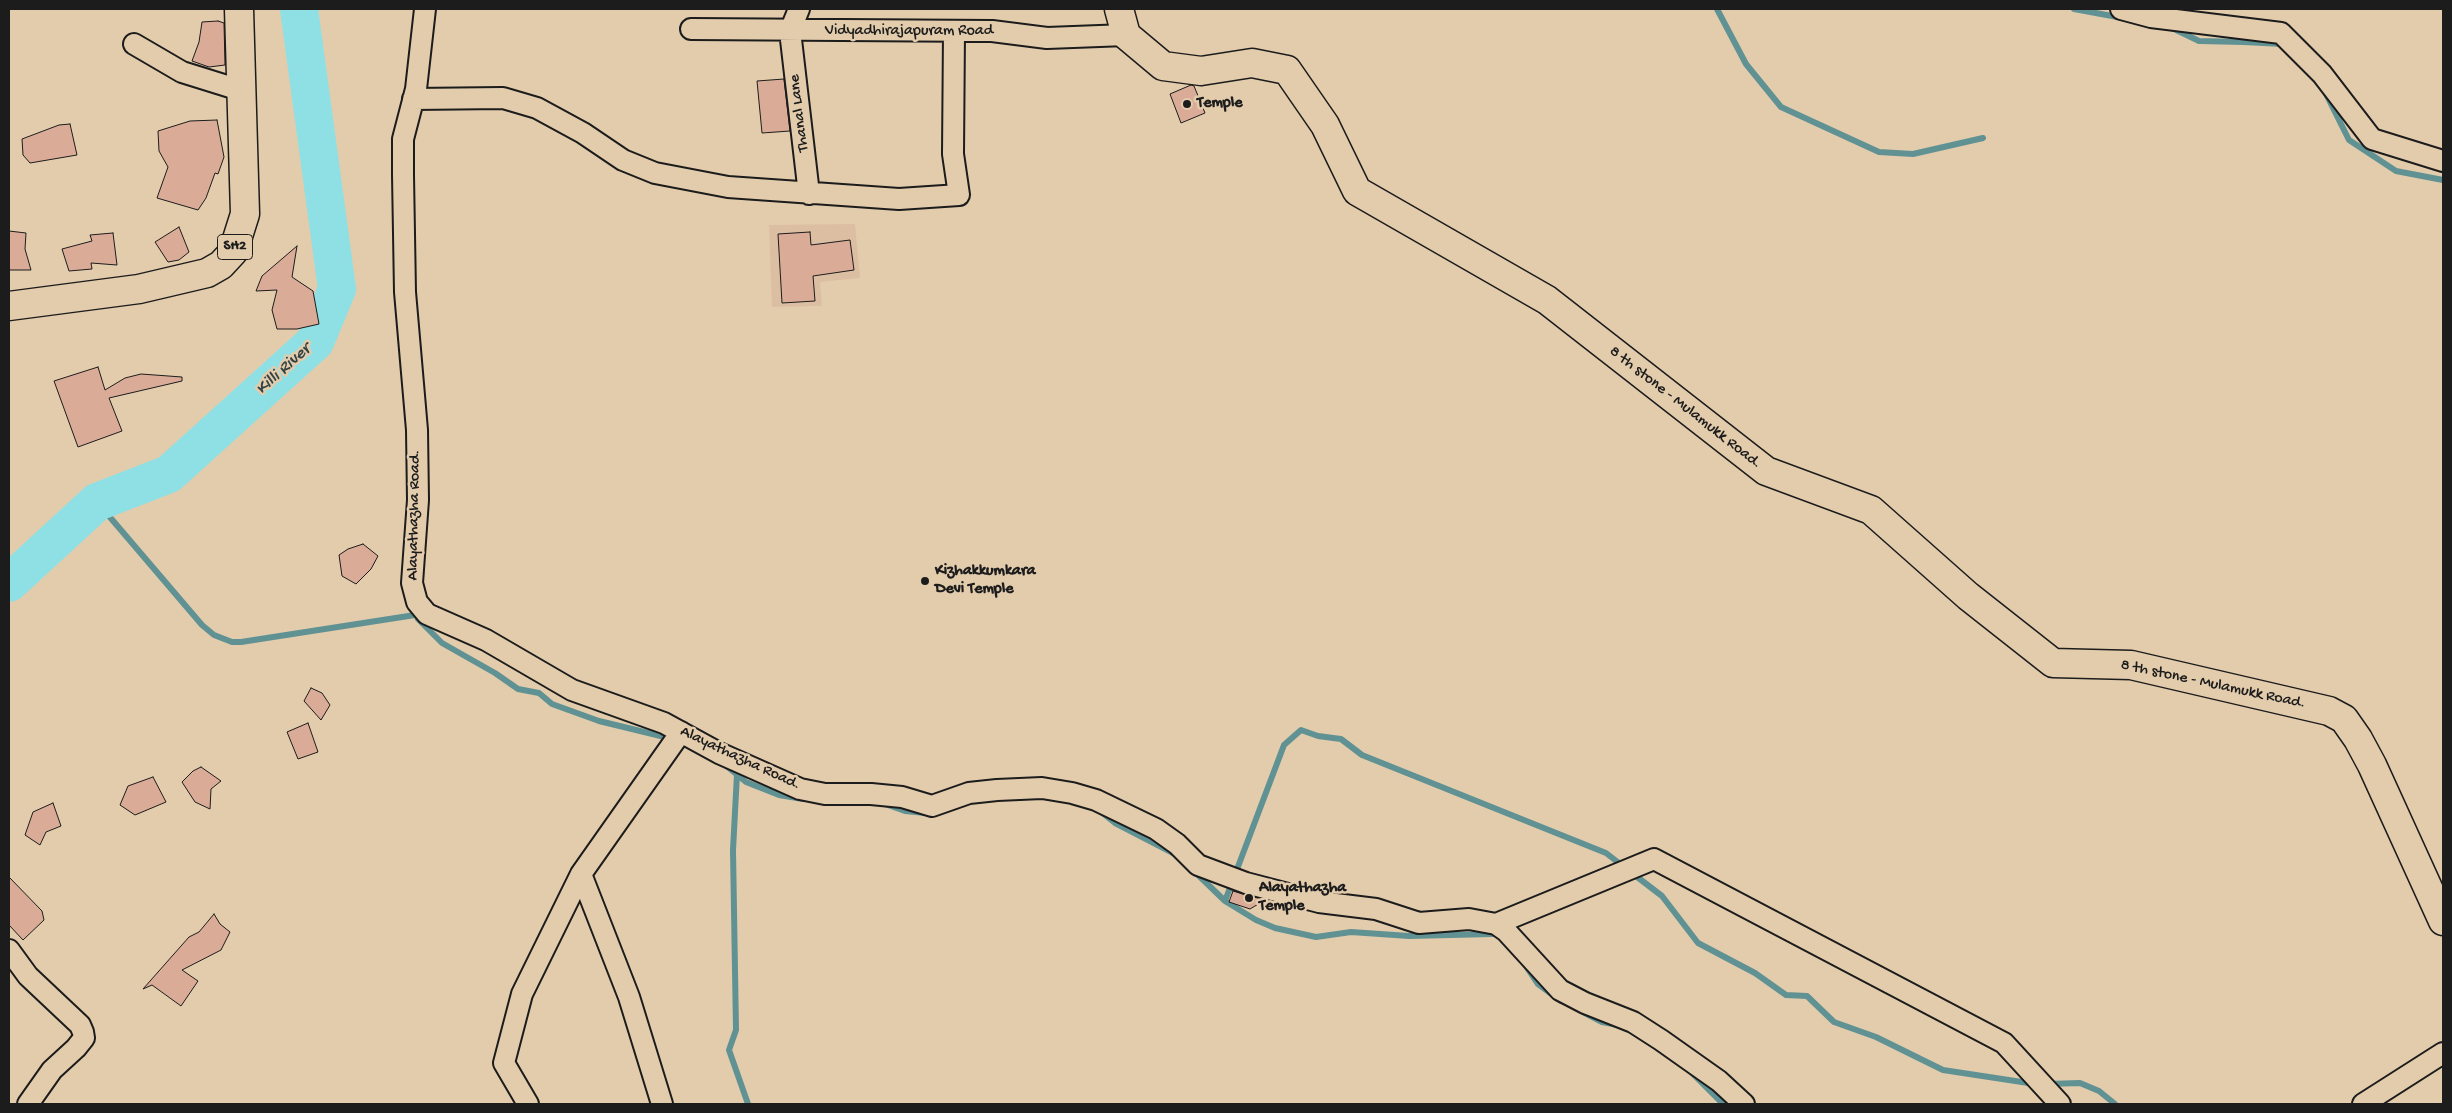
<!DOCTYPE html>
<html>
<head>
<meta charset="utf-8">
<style>
	body { margin:0 }
	#map { position:relative; width:2452px; height:1113px; overflow:hidden; background:#e3ccac; font-family:"Gochi Hand",sans-serif }
	canvas { display:block }
	.frame { position:absolute; inset:0; border:10px solid #1c1c1c; pointer-events:none }
</style>
</head>
<body>
<div id="map">
<canvas width="2452" height="1113"></canvas>
<div class="frame"></div>
</div>
<script>
const context = document.querySelector('canvas').getContext('2d');
context.lineJoin = 'round';
function fillPath(path, color) { context.fillStyle = color; context.fill(path, 'evenodd'); }
const shape = rows => new Path2D(rows.map(r => 'M' + r).join(''));
function stroke(path, color, width, dash) { context.strokeStyle = color; context.lineWidth = width; context.lineCap = dash ? 'butt' : 'round'; context.setLineDash(dash || []); context.stroke(path); }
function label(font, color, halo, rows, align = 'center') {
  context.font = font + ' "Gochi Hand",sans-serif'; context.lineWidth = 5; context.setLineDash([]); context.textBaseline = 'middle'; context.strokeStyle = halo; context.fillStyle = color; for (const [text, x, y, turn = 0] of rows) {
    context.save(); context.translate(x, y); context.rotate((+turn || 0) * Math.PI / 180); context.textAlign = isNaN(turn) ? turn : align; if (halo) context.strokeText(text, 0, 0); context.fillText(text, 0, 0); context.restore();
  }
}
fillPath(shape([
	[855,224,860,278,820,282,822,306,772,307,769,225]
]), '#dcbfa3');
stroke(shape([
	[1717,9,1746,64,1781,107,1879,152,1913,154,1983,138],
	[2074,9,2123,18],
	[2170,27,2199,41,2244,42,2283,44,2285,47],
	[2326,94,2349,140,2396,171,2443,180],
	[97,502,202,625,214,635,232,642,241,642,415,615],
	[418,619,442,643,495,673,518,689,539,693,552,704,599,721,673,739],
	[724,764,746,782,779,795,803,799],
	[737,774,733,850,736,1030,729,1050,748,1104],
	[885,804,905,811,926,813],
	[1100,811,1115,823,1173,853],
	[1194,871,1225,901,1256,920,1275,928,1316,937,1351,932,1409,936,1492,934],
	[1632,873,1662,896,1698,943,1755,973,1786,995,1807,996,1834,1022,1876,1037,1943,1070,2035,1084],
	[1225,901,1284,745,1301,730,1318,736,1341,739,1362,755,1606,853,1624,867],
	[1526,966,1538,984,1561,1001],
	[1583,1012,1602,1022,1618,1025],
	[1691,1072,1723,1104],
	[2047,1084,2080,1083,2099,1091,2115,1104]
]), '#609294', 6);
stroke(shape([
	[9,583,97,502,169,474,315,342,337,289,299,9]
]), '#8ee0e4', 38);
const building = shape([
	[218,21,224,23,225,65,209,67,192,61,199,42,202,22,218,21],
	[784,79,790,131,762,133,757,81,784,79],
	[1191,85,1194,86,1205,113,1181,123,1170,94,1191,85],
	[217,120,224,157,218,174,215,173,206,198,198,210,157,198,168,167,159,151,158,131,190,121,217,120],
	[70,124,77,155,30,163,23,155,22,139,59,125,70,124],
	[179,227,189,252,179,260,168,262,155,242,179,227],
	[9,231,26,233,25,249,31,270,9,270,9,231],
	[810,232,811,245,850,240,854,270,813,276,815,301,782,303,778,234,810,232],
	[113,233,117,265,91,263,92,269,69,271,62,249,92,241,90,235,113,233],
	[297,246,292,277,313,291,319,324,297,329,277,329,272,310,277,290,256,291,262,276,297,246],
	[98,367,105,390,125,378,141,374,182,377,182,381,109,398,122,431,78,447,54,381,98,367],
	[363,544,378,556,371,569,356,584,342,576,339,555,348,549,363,544],
	[311,688,322,693,330,705,321,720,304,701,311,688],
	[308,723,318,752,298,759,287,732,308,723],
	[201,767,221,781,211,789,210,809,195,802,182,782,193,771,201,767],
	[153,777,166,802,135,815,120,805,128,786,153,777],
	[53,803,61,826,46,832,40,845,25,835,33,812,53,803],
	[9,877,42,911,44,920,23,940,9,925,9,877],
	[1233,891,1243,894,1265,900,1250,909,1229,902,1233,891],
	[214,914,220,924,230,932,221,950,182,970,198,981,181,1006,152,985,143,989,189,937,199,932,214,914]
]);
fillPath(building, '#daac98');
stroke(building, '#1c1c1c', 1);
const street = shape([
	[425,9,416,89,403,139,403,175,405,292,417,430,418,500,412,583,417,602,427,614,486,640,572,690,664,723,719,753,800,789,825,794,871,794,902,797,932,806,969,793,997,790,1042,788,1072,793,1096,800,1156,829,1177,844,1198,865,1246,883,1319,902,1376,909,1419,923,1469,919,1496,924,1506,931,1560,990,1585,1003,1633,1022,1661,1040,1719,1081,1744,1104],
	[799,9,790,31,809,194],
	[2121,9,2151,17,2281,33,2322,74,2372,139,2443,161],
	[691,29,992,31,1047,38,1126,35],
	[134,44,182,72,243,91],
	[413,99,503,98,537,108,583,133,623,160,655,173,728,187,899,199,959,195,953,154,954,32],
	[581,874,629,997,662,1104],
	[1496,924,1654,859,2004,1043,2060,1104],
	[9,950,28,976,80,1025,83,1032,84,1038,76,1048,52,1070,28,1104],
	[528,1104,504,1063,522,994,581,874,681,732],
	[2363,1104,2443,1053]
]);
const secondary = shape([
	[1119,9,1126,35,1163,66,1201,71,1252,63,1287,70,1325,125,1357,191,1547,300,1766,471,1871,510,1968,596,2053,663,2131,665,2329,711,2344,719,2358,739,2372,765,2443,921]
]);
const primary = shape([
	[9,306,139,289,207,273,221,265,233,252,245,214,239,9]
]);
stroke(street, '#1c1c1c', 24);
stroke(secondary, '#1c1c1c', 31);
stroke(primary, '#1c1c1c', 31);
stroke(street, '#e3ccac', 20);
stroke(secondary, '#e3ccac', 28);
stroke(primary, '#e3ccac', 28);
for (const [x, y, r, color] of [
	[1187,104,5,"#1c1c1c"],
	[925,581,5,"#1c1c1c"],
	[1249,898,5,"#1c1c1c"]
]) { const dot = new Path2D(); dot.arc(x, y, r, 0, 2 * Math.PI); context.fillStyle = color; context.fill(dot); stroke(dot, '#e3ccac', 2); }
for (const [x, y, w] of [
	[235,247,35]
]) { const box = new Path2D(); box.roundRect(x - w / 2, y - 12.5, w, 25, 4); context.fillStyle = '#e3ccac'; context.fill(box); stroke(box, '#1c1c1c', 1); }
label('bold 15px', '#1c1c1c', null, [
	["SH2",235,247]
]);
label('16px', '#1c1c1c', '#e3ccac', [
	["Vidyadhirajapuram Road",909,32],
	["Thanal Lane",800,113,-97],
	["8 th stone - Mulamukk Road.",1685,408,38],
	["Alayathazha Road.",415,515,-89],
	["8 th stone - Mulamukk Road.",2213,685,12],
	["Alayathazha Road.",740,759,25]
]);
label('bold 16px', '#1c1c1c', '#e3ccac', [
	["Temple",1197,104],
	["Kizhakkumkara",935,572],
	["Devi Temple",935,590],
	["Alayathazha",1259,889],
	["Temple",1259,907]
], 'left');
label('italic 18px', '#334344', '#e3ccac', [
	["Killi River",284,370,-42]
]);
</script>
</body>
</html>
